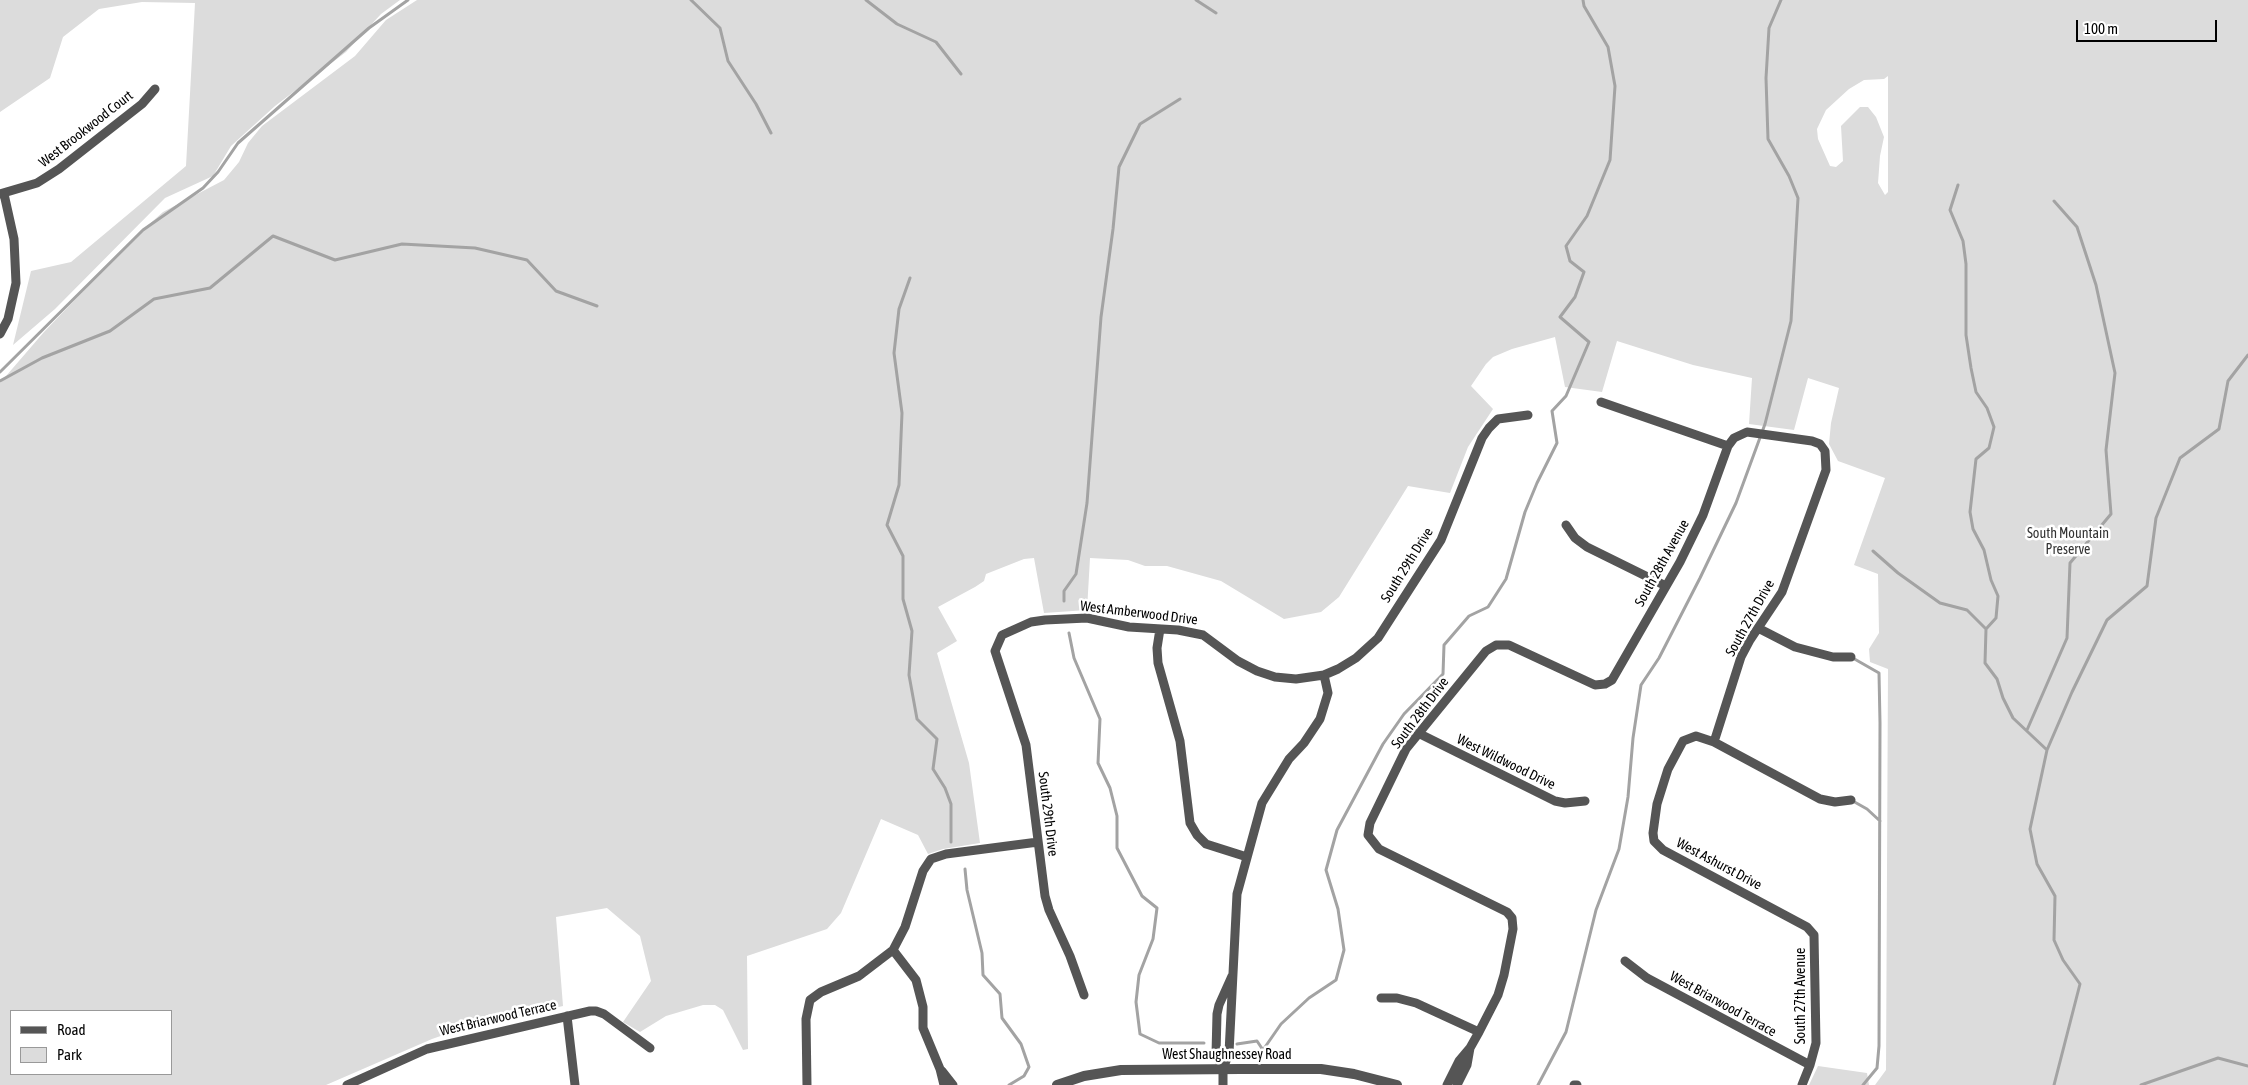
<!DOCTYPE html>
<html>
<head>
<meta charset="utf-8">
<style>
	body { margin:0 }
	#map { position:relative; width:2248px; height:1085px; overflow:hidden; background:#fff; font-family:"Asap Condensed",sans-serif }
	canvas { display:block }
	.legend { position:absolute; left:10px; top:1010px; width:162px; height:65px; box-sizing:border-box; background:#fff; border:1px solid #999; margin:0; padding:6px 9px; list-style:none; font-size:15px; color:#000 }
	.legend li { display:flex; align-items:center; gap:10px; height:25px }
	.legend b { width:25px; border:1px solid #999 }
	.scale { position:absolute; left:2076px; top:20px; width:141px; height:22px; box-sizing:border-box; border:2px solid #000; border-top:0; padding-left:6px; font-size:15px; line-height:18px; white-space:nowrap; color:#000; -webkit-text-stroke:4px #fff; paint-order:stroke }
</style>
</head>
<body>
<div id="map">
<canvas width="2248" height="1085"></canvas>
<ul class="legend">
<li><b style="height:6px;background:#555"></b>Road</li>
<li><b style="height:14px;background:#dcdcdc"></b>Park</li>
</ul>
<div class="scale">100 m</div>
</div>
<script>
const context = document.querySelector('canvas').getContext('2d');
context.lineJoin = 'round';
function fillPath(path, color) { context.fillStyle = color; context.fill(path, 'evenodd'); }
const shape = rows => new Path2D(rows.map(r => 'M' + r).join(''));
function stroke(path, color, width, dash) { context.strokeStyle = color; context.lineWidth = width; context.lineCap = dash ? 'butt' : 'round'; context.setLineDash(dash || []); context.stroke(path); }
function label(font, color, halo, rows, align = 'center') {
  context.font = font + ' "Asap Condensed",sans-serif'; context.lineWidth = 5; context.setLineDash([]); context.textBaseline = 'middle'; context.strokeStyle = halo; context.fillStyle = color; for (const [text, x, y, turn = 0] of rows) {
    context.save(); context.translate(x, y); context.rotate((+turn || 0) * Math.PI / 180); context.textAlign = isNaN(turn) ? turn : align; if (halo) context.strokeText(text, 0, 0); context.fillText(text, 0, 0); context.restore();
  }
}
fillPath(shape([
	[0,0,400,0,381,14,346,52,275,106,231,146,213,176,165,198,55,309,13,345,31,271,71,262,186,166,195,3,142,2,99,9,63,37,50,78,0,112],
	[417,0,2248,0,2248,1085,1875,1085,1886,1070,1888,669,1870,662,1869,649,1879,633,1878,574,1854,565,1885,478,1838,461,1829,444,1831,423,1839,388,1808,378,1794,430,1749,424,1752,378,1693,365,1617,341,1602,392,1565,387,1555,337,1512,349,1493,357,1486,364,1471,386,1493,409,1468,447,1450,493,1408,486,1339,597,1321,612,1284,619,1221,581,1167,566,1145,566,1128,560,1090,558,1087,610,1044,613,1034,558,1024,559,986,574,984,581,975,587,938,607,957,641,937,653,969,763,980,843,943,849,928,854,918,835,881,819,841,913,827,929,747,956,748,1049,743,1050,723,1010,715,1005,703,1005,666,1016,640,1032,623,1022,651,981,640,936,607,908,556,917,563,1006,458,1030,432,1039,326,1085,0,1085,0,383,44,332,135,237,163,212,224,180,239,162,248,143,262,126,355,56,386,20],
	[1888,76,1888,192,1885,195,1878,183,1880,156,1884,137,1876,117,1868,107,1860,107,1841,126,1843,161,1836,167,1830,166,1818,139,1817,129,1826,110,1849,89,1864,80,1884,79],
	[11,1011,171,1011,171,1074,11,1074],
	[1818,1066,1867,1073,1869,1085,1809,1085]
]), '#dcdcdc');
stroke(shape([
	[691,0,720,28,728,61,756,104,771,133],
	[866,0,897,24,936,42,961,74],
	[1196,0,1216,13],
	[1958,185,1950,210,1963,241,1966,264,1966,335,1971,368,1976,392,1987,408,1994,427,1989,448,1976,459,1970,512,1973,529,1984,550,1991,580,1998,596,1996,618,1986,629,1985,663,1997,679,2003,698,2013,718,2047,750,2030,829,2037,864,2055,896,2054,940,2063,960,2080,984,2054,1085],
	[910,278,899,309,894,353,902,413,899,485,887,525,903,556,903,599,912,631,909,675,917,719,937,739,933,769,945,788,951,804,951,842],
	[0,372,143,230,203,188,218,172,238,143,369,28,408,0],
	[0,381,42,358,110,331,154,299,210,288,273,236,335,260,402,244,475,248,527,260,556,291,597,306],
	[1873,551,1898,573,1940,603,1967,610,1986,629],
	[1064,601,1064,591,1076,574,1087,503,1101,317,1113,229,1119,167,1140,124,1180,99],
	[1069,633,1074,658,1100,719,1098,763,1110,788,1117,816,1117,848,1142,896,1157,908,1153,939,1139,975,1136,1002,1140,1034,1159,1043,1204,1043],
	[1851,657,1879,673,1880,723,1879,1046,1877,1068,1863,1085],
	[2027,730,2067,638,2070,563,2111,514,2106,450,2115,373,2096,285,2077,227,2054,201],
	[2047,750,2072,692,2107,620,2147,586,2156,518,2180,458,2219,429,2228,381,2248,355],
	[1851,800,1867,809,1880,821],
	[965,869,967,890,982,953,983,975,1000,994,1002,1018,1021,1044,1029,1067,1024,1076,1009,1085],
	[1237,1044,1257,1041,1263,1050,1281,1024,1309,998,1336,980,1344,950,1338,909,1326,870,1337,830,1383,744,1404,714,1443,674,1444,645,1469,616,1488,607,1506,579,1525,512,1537,483,1557,443,1552,411,1566,396,1589,342,1560,317,1575,297,1584,272,1570,261,1566,246,1587,216,1610,160,1615,86,1608,47,1584,6,1583,0],
	[1538,1085,1566,1032,1596,910,1619,849,1628,797,1633,738,1641,685,1659,658,1700,578,1736,503,1765,424,1791,321,1798,198,1789,176,1768,139,1766,78,1769,28,1781,0],
	[2141,1085,2218,1058,2248,1066]
]), '#a3a3a3', 3);
stroke(shape([
	[0,194,37,183,59,169,142,104,155,89],
	[0,334,8,319,16,283,14,239,4,194],
	[1601,402,1728,446,1734,438,1747,432,1812,441,1820,444,1825,451,1826,470,1782,592,1750,640,1741,657,1714,742],
	[1566,525,1575,538,1587,547,1666,586],
	[1758,628,1795,647,1833,657,1851,657],
	[1160,629,1157,648,1158,663,1180,741,1190,823,1197,835,1206,844,1247,857],
	[1418,733,1555,801,1565,803,1585,801],
	[893,950,916,980,923,1007,923,1028,940,1069,944,1085],
	[1625,961,1647,978,1810,1065],
	[1084,995,1070,956,1049,910,1045,896,1026,745,995,651,1002,635,1031,622,1045,620,1087,618,1129,627,1178,630,1203,635,1238,661,1257,671,1275,677,1296,679,1324,675,1338,669,1356,658,1378,638,1441,540,1482,438,1489,428,1498,419,1528,415],
	[1381,998,1397,998,1416,1003,1479,1032],
	[567,1016,575,1085],
	[1223,1069,1216,1054,1217,1014,1219,1005,1232,976],
	[942,1071,953,1085],
	[347,1085,427,1049,590,1011,596,1011,604,1014,650,1048],
	[807,1085,806,1019,810,1000,821,992,859,976,893,950,905,927,923,871,931,859,946,854,1038,842],
	[1223,1085,1223,1069,1229,1053,1237,894,1262,803,1289,759,1304,743,1320,719,1328,693,1324,675],
	[1447,1085,1459,1061,1470,1048,1479,1032,1498,995,1504,975,1513,929,1512,918,1507,912,1379,849,1368,835,1370,823,1406,749,1486,651,1496,645,1509,645,1595,685,1605,684,1612,680,1680,562,1703,515,1728,446],
	[1457,1085,1467,1065,1470,1048],
	[1574,1085,1577,1085],
	[1802,1085,1810,1065,1816,1043,1814,935,1807,927,1663,850,1654,841,1653,833,1657,804,1668,769,1683,741,1696,736,1714,742,1820,799,1835,802,1851,800]
]), '#555', 9);
stroke(shape([
	[1057,1085,1084,1076,1121,1070,1240,1069,1321,1069,1354,1074,1397,1085]
]), '#555', 10);
label('14px', '#000', '#fff', [
	["West Brookwood Court",86,129,-38],
	["South 28th Avenue",1662,563,-61],
	["South 29th Drive",1407,565,-58],
	["West Amberwood Drive",1139,613,7],
	["South 27th Drive",1750,618,-61],
	["South 28th Drive",1420,713,-53],
	["West Wildwood Drive",1506,762,26],
	["South 29th Drive",1048,814,83],
	["West Ashurst Drive",1719,864,28],
	["South 27th Avenue",1801,996,-90],
	["West Briarwood Terrace",1723,1004,29],
	["West Briarwood Terrace",498,1018,-13],
	["West Shaughnessey Road",1227,1055]
]);
label('14px', '#333', '#fff', [
	["South Mountain",2068,534],
	["Preserve",2068,550]
]);
</script>
</body>
</html>
